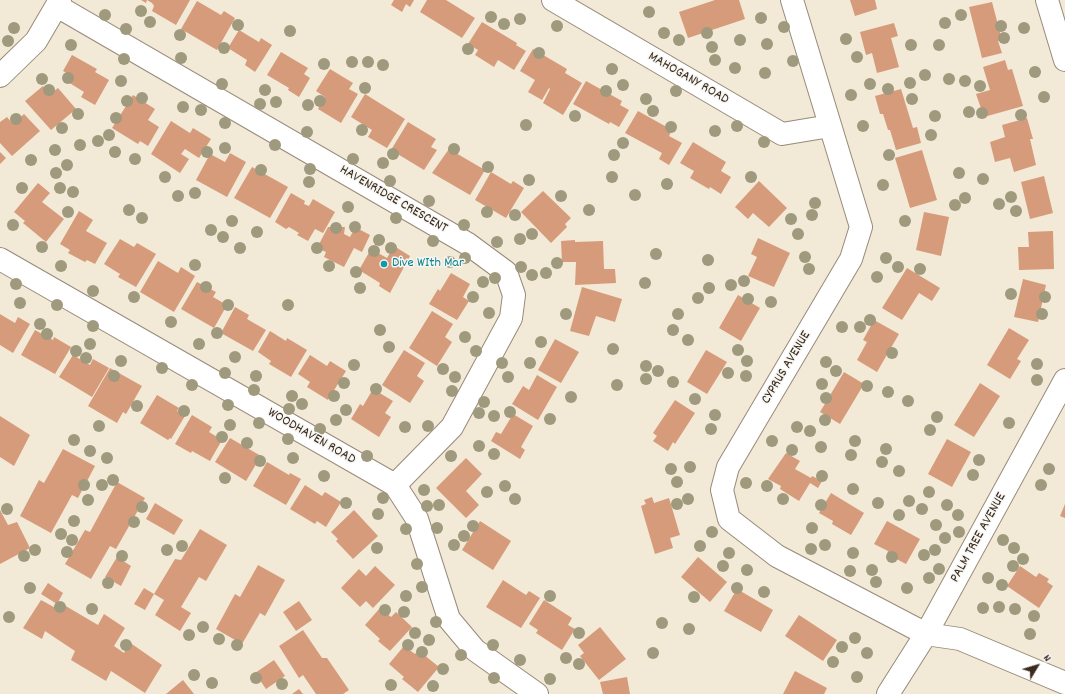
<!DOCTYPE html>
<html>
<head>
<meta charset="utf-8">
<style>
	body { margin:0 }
	#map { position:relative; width:1065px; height:694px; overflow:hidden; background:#f3e9d7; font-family:Dekko,sans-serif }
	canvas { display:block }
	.north { position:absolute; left:1017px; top:646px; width:40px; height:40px; -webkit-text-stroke:3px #f6f6f2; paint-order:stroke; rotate:52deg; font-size:11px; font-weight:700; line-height:16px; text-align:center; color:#3b2a1e }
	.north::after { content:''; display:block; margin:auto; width:14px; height:18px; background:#3b2a1e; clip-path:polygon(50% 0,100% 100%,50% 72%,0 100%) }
</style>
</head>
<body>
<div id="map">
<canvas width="1065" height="694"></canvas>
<div class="north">N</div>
</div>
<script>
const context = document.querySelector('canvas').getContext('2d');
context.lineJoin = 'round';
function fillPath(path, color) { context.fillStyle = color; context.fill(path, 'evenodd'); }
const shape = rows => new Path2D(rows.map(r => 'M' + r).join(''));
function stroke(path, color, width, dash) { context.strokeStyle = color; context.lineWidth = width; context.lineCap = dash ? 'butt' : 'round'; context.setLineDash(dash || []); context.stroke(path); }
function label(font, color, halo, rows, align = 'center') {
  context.font = font + ' Dekko,sans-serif'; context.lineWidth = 3; context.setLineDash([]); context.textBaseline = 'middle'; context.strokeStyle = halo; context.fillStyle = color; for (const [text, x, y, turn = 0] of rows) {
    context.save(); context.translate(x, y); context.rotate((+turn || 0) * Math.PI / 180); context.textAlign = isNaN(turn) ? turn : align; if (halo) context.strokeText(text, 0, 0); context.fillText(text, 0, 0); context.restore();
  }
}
fillPath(shape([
	[141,0,190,0,176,25,152,11,154,6,152,3,147,0,146,3],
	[394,0,414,0,410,7,406,4,402,12,391,5],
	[427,0,446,0,475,18,462,38,420,12],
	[715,0,739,0,745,19,688,38,679,12],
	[850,0,875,0,877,9,855,16],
	[197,1,221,15,224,11,235,18,217,50,181,29],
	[992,2,1002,40,998,41,1002,53,982,58,969,7],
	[482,22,517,43,516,45,526,51,514,70,498,60,494,67,475,55,478,50,468,44],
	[894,23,898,36,891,38,899,67,877,73,872,53,866,55,860,32],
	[239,30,259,42,261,38,272,45,255,72,245,65,247,60,228,48],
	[533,49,567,69,565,73,582,83,563,115,543,103,550,89,549,88,542,100,528,92,535,80,520,71],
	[281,52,308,68,304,74,310,78,299,97,288,90,289,88,267,75],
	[72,55,97,69,95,72,109,80,95,105,81,97,84,92,68,82,72,76,63,71],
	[1005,60,1008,70,1012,69,1023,106,984,117,976,94,990,90,983,67],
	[330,69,353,83,349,89,358,94,341,123,318,109,325,97,316,91],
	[586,81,622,101,620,105,629,110,619,127,610,122,609,124,573,104],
	[43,86,50,94,58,88,76,109,51,130,25,101],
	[901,89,913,128,917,127,921,143,896,150,890,130,888,130,883,114,880,114,875,96],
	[365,94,405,119,387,148,368,137,372,130,351,117],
	[133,95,155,109,148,120,159,127,148,146,140,141,138,144,112,128],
	[638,111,672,130,669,136,682,143,669,165,659,159,662,153,625,133],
	[24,114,40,131,12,156,0,143,0,122,7,117,13,124],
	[1027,118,1033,139,1030,139,1036,165,1014,172,1010,158,995,162,990,142,1005,137,1002,125],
	[171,121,190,133,193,128,211,139,199,158,185,149,181,154,189,159,180,173,151,154],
	[408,122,436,139,431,147,437,150,424,170,391,150],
	[693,142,726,162,721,171,731,177,721,194,710,187,709,189,690,178,694,171,680,163],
	[449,149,485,170,470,195,432,173],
	[922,150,937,200,910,208,895,158],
	[0,152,6,158,0,164],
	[230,153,246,162,227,197,196,180,210,154,225,162],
	[252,167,288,187,270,218,234,198],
	[491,172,511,184,513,181,524,188,506,218,475,200],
	[1044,176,1053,213,1030,219,1021,182],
	[759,181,787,208,769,227,753,213,748,219,735,207],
	[38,183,50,193,42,202,64,219,46,242,23,223,25,221,14,212],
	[543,191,571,218,565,224,567,227,551,243,521,212],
	[291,193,305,201,304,204,309,206,313,199,335,212,323,233,315,229,308,241,297,235,299,233,289,227,286,229,275,222],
	[79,211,93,220,86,231,107,243,95,264,87,260,85,262,68,253,70,250,60,244],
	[924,212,949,217,941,256,916,250],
	[328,227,345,227,344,234,350,237,355,227,370,235,362,252,354,248,344,267,324,257,326,252,317,248],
	[1053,231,1054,269,1019,270,1018,247,1029,247,1028,232],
	[758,238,790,253,774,287,748,276,757,257,751,254],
	[120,239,134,247,137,243,156,254,136,287,118,277,120,274,104,264],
	[575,240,575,242,603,241,604,269,615,269,616,283,575,285,576,262,562,262,561,241],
	[394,246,410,256,390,293,379,286,380,283,359,270,371,249,387,258],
	[158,261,178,273,181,267,195,276,174,312,140,292],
	[907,268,940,288,932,301,919,293,902,320,882,308],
	[451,273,470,284,463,297,469,301,457,320,429,304,438,289,440,291],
	[1023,279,1046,285,1038,322,1014,317],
	[197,282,216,292,213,297,227,305,214,328,181,309],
	[582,287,622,299,615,322,596,316,589,336,570,331],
	[738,295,760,308,741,341,719,328],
	[235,307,249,315,247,319,266,330,253,351,221,333],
	[432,311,453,324,445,337,452,342,437,366,409,348],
	[0,314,15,323,18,317,30,324,13,353,0,345],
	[874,320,899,334,877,372,857,360,867,342,863,340],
	[1009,328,1029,340,1017,359,1021,361,1010,379,987,365],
	[35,330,53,340,54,337,71,347,55,374,21,355],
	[270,331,286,341,287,338,307,350,291,377,269,364,271,361,258,352],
	[555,339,579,352,561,383,538,370],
	[404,350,425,363,417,376,424,381,410,403,382,385],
	[706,350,727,362,707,394,687,382],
	[73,355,90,365,93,359,109,368,92,397,59,377],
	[310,355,327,366,330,361,346,371,328,400,307,387,310,382,298,374],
	[110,368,142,386,126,414,123,412,117,423,88,406],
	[844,372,864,384,840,424,820,412],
	[537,375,557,387,538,420,512,404,523,386,529,390],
	[980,383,1000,396,974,437,954,425],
	[373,389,393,401,385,413,391,417,379,437,351,419,360,404,363,406],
	[157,395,179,408,177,411,185,416,171,439,170,438,168,440,140,423],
	[675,400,695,413,675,444,673,442,668,451,653,441,657,436,653,433],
	[513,414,533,426,521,447,525,450,520,459,491,441,496,432,501,434],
	[192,415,212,427,209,432,222,440,210,461,192,451,191,453,175,444],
	[0,416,30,435,14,466,0,457],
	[230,438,261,456,246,481,215,462],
	[947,439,971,452,952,487,928,474],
	[63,449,95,466,78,498,72,495,51,533,20,516,39,480,44,483],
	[786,453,800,461,795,469,811,478,812,476,822,481,818,488,810,483,799,501,780,489,781,486,768,479],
	[466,458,482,474,466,491,479,505,466,518,436,488],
	[267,462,289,475,290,473,301,479,286,505,253,486],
	[117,482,145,498,116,549,110,546,91,579,65,564,85,530,90,532],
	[305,485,322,496,325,492,341,502,326,527,317,521,315,524,290,509],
	[831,493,864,513,851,535,832,524,833,521,819,513],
	[652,497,654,503,669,498,680,535,670,538,673,548,655,554,641,506,646,504,644,500],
	[155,503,183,520,174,535,146,519],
	[1065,504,1065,518,1060,516],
	[0,510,8,525,17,522,30,548,0,564],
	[354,510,378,536,353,559,336,541,338,539,331,532],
	[480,521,511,541,493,570,462,550],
	[887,521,920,539,906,564,887,554,888,551,874,544],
	[200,529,227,545,206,581,199,577,181,607,191,613,180,631,155,615,164,600,154,594,175,559,181,560],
	[117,557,131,566,121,586,105,577],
	[698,557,727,582,710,602,681,577],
	[258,565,285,580,265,616,260,613,242,644,216,629,235,594,240,597],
	[375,566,395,585,373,608,366,601,360,607,341,588,359,569,366,576],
	[1020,566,1036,577,1039,573,1049,579,1047,582,1053,586,1039,608,1007,586],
	[503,580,526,595,529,591,540,598,521,628,486,607],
	[48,583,63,593,57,604,41,594],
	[144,588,154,594,145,610,134,604],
	[737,589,773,610,761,632,724,611],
	[41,600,61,611,64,605,98,625,104,614,125,628,114,646,124,653,129,642,162,665,145,693,111,671,106,681,71,660,75,651,45,631,42,639,23,628],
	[544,600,572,618,568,625,575,629,562,650,536,633,538,630,529,624],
	[299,601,312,620,296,631,283,612],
	[380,608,391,617,396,612,412,627,390,651,378,641,380,639,365,625],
	[799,615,837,640,823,661,785,636],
	[600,627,626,659,599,680,580,656,584,653,578,645],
	[303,630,322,658,327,658,349,690,343,694,316,694,303,675,299,678,279,646],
	[404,646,415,654,418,650,439,667,418,692,402,679,404,677,389,664],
	[274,660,285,676,266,689,255,673],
	[795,671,827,688,824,694,783,694],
	[627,677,630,694,603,694,600,682],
	[183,680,194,694,166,694],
	[299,689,303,694,292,694]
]), '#d69b7a');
const minor = shape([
	[553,0,782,134,830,126],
	[792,0,861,227,851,259,728,467,722,490,729,519,777,556,926,634,960,639,1065,683],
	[1047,0,1065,60],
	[57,6,468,244,506,272,514,295,511,318,452,427,395,485],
	[0,76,36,41,60,0],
	[0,259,395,485,417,519,449,619,475,650,537,694],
	[888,694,926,634,1065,380]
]);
stroke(minor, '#978a7a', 24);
stroke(minor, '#fff', 22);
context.fillStyle = '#9f997d';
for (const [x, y] of [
	[141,11],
	[649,12],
	[105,15],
	[961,15],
	[491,17],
	[761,18],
	[520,19],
	[150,22],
	[945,23],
	[504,24],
	[238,25],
	[557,26],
	[1001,26],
	[784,27],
	[14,28],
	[1024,28],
	[126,29],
	[290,31],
	[664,33],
	[707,33],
	[180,35],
	[1004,38],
	[846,39],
	[679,40],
	[740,40],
	[8,41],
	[767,44],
	[71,45],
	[911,45],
	[939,45],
	[712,47],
	[224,48],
	[468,49],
	[539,53],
	[857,57],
	[181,58],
	[124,59],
	[715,60],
	[793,61],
	[352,62],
	[368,62],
	[324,64],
	[383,65],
	[735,68],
	[612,69],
	[1035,72],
	[765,73],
	[925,75],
	[68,78],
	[42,79],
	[949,79],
	[121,81],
	[965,81],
	[910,83],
	[222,84],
	[870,84],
	[623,85],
	[980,86],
	[365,88],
	[888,89],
	[49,90],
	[265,90],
	[606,91],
	[676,91],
	[851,95],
	[1044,97],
	[142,98],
	[646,99],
	[912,99],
	[127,101],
	[320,101],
	[276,102],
	[260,104],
	[308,105],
	[183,107],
	[201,110],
	[653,111],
	[969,112],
	[982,113],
	[78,114],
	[1021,115],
	[575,116],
	[935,116],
	[116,118],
	[16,119],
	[225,123],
	[526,125],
	[737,126],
	[863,126],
	[671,127],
	[62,128],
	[362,130],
	[715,131],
	[307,132],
	[109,135],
	[931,135],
	[98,141],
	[764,142],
	[623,143],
	[80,145],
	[275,145],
	[225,148],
	[454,149],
	[55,150],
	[115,152],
	[207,152],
	[393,154],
	[614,155],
	[889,155],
	[135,159],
	[353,159],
	[31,160],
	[383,163],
	[67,165],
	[488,167],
	[310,169],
	[261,170],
	[56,173],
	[959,173],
	[165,177],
	[612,177],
	[751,177],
	[983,179],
	[529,180],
	[390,181],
	[309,182],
	[667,184],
	[883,185],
	[22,188],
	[60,188],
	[73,192],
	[195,193],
	[635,195],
	[178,196],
	[561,196],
	[1011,197],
	[965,198],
	[429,201],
	[815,203],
	[999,204],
	[955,205],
	[348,207],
	[129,210],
	[589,210],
	[1016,211],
	[68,212],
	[487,212],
	[515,215],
	[812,215],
	[142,218],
	[396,218],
	[791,219],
	[232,221],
	[905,221],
	[13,225],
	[464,225],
	[355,227],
	[336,228],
	[211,230],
	[257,232],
	[532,234],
	[798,234],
	[223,237],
	[520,239],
	[379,240],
	[433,241],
	[497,242],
	[42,247],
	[240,248],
	[317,248],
	[391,248],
	[374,251],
	[656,254],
	[805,257],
	[465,258],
	[886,258],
	[708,260],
	[450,262],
	[557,263],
	[195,265],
	[61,266],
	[329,266],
	[521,267],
	[898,267],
	[809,269],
	[920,269],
	[356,272],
	[546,273],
	[532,275],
	[877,277],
	[495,278],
	[744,281],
	[483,282],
	[645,283],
	[16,284],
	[731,285],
	[206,287],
	[360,288],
	[709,288],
	[93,291],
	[1011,294],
	[134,297],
	[473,297],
	[1045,297],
	[698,298],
	[748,299],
	[771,302],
	[20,303],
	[57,305],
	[228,305],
	[288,305],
	[489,313],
	[566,314],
	[678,314],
	[1042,314],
	[870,320],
	[171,322],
	[40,324],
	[93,326],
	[842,327],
	[860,327],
	[380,330],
	[673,330],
	[217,333],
	[47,334],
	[465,337],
	[688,340],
	[541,342],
	[90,344],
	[199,344],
	[389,347],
	[613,349],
	[738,350],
	[76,351],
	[476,351],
	[892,353],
	[235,357],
	[86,358],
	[121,361],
	[747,361],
	[826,362],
	[502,363],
	[530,363],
	[1037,364],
	[354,365],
	[646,366],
	[162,368],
	[443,369],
	[658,371],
	[836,371],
	[225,373],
	[728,373],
	[114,376],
	[256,376],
	[746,376],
	[455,377],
	[508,377],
	[646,379],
	[1037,380],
	[673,382],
	[344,383],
	[822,384],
	[192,385],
	[617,385],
	[867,386],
	[376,389],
	[254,390],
	[452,391],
	[888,392],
	[292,396],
	[334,396],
	[571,397],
	[826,398],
	[695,399],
	[908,401],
	[484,402],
	[302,404],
	[228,405],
	[137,406],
	[289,409],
	[346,410],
	[184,411],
	[510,412],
	[479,413],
	[715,415],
	[494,416],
	[937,417],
	[550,419],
	[336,420],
	[825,420],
	[259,423],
	[1009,423],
	[230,425],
	[99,426],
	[428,426],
	[405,427],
	[797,427],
	[320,429],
	[711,429],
	[930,430],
	[810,431],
	[222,437],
	[288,439],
	[74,440],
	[772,441],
	[855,441],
	[247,443],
	[479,446],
	[821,447],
	[886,449],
	[792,450],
	[90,451],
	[494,454],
	[851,455],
	[367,456],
	[451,456],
	[107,458],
	[293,458],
	[979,460],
	[260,461],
	[882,462],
	[690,467],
	[671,469],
	[1049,469],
	[899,471],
	[973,475],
	[324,476],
	[822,476],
	[225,478],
	[113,480],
	[677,482],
	[746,483],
	[84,485],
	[102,485],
	[1041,485],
	[505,486],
	[767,486],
	[853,489],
	[424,490],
	[487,492],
	[929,492],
	[383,498],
	[515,499],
	[688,499],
	[783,499],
	[88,500],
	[909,501],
	[346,503],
	[878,503],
	[677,504],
	[439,505],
	[821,505],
	[947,505],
	[427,506],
	[142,507],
	[7,509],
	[922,509],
	[378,514],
	[899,515],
	[958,515],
	[74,521],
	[134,522],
	[936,525],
	[473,526],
	[437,528],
	[812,528],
	[406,529],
	[712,532],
	[959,532],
	[61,534],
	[464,536],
	[945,538],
	[72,540],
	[1003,540],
	[454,545],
	[825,545],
	[182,546],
	[700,546],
	[377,548],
	[1014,548],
	[811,549],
	[35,550],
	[167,550],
	[935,550],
	[67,552],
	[729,553],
	[853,553],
	[924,555],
	[24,556],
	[122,556],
	[892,557],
	[1023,559],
	[417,564],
	[723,566],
	[1013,566],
	[939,569],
	[747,570],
	[872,570],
	[850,571],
	[929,578],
	[988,578],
	[876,582],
	[108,583],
	[1002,585],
	[422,587],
	[30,588],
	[737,588],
	[907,588],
	[764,592],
	[406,596],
	[550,596],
	[694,597],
	[60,607],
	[999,607],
	[983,608],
	[92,609],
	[1015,609],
	[385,610],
	[404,612],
	[1034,616],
	[9,617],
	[436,622],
	[662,623],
	[203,627],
	[689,629],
	[415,633],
	[579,633],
	[1030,634],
	[189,635],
	[855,638],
	[219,639],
	[429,640],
	[126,645],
	[237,645],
	[408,645],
	[493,645],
	[842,647],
	[422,652],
	[653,653],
	[867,653],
	[461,655],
	[566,658],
	[520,660],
	[833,662],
	[579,664],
	[443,669],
	[194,675],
	[857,677],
	[256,678],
	[494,678],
	[550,679],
	[212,683],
	[282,684],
	[391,685],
	[433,686]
]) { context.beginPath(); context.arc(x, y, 6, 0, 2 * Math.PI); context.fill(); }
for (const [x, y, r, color] of [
	[384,264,4,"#0f9aa8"]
]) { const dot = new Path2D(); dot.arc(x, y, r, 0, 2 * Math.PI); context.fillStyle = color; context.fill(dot); stroke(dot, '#f6f6f2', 1.5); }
label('14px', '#3b2a1e', '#f6f6f2', [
	["MAHOGANY ROAD",688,79,30],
	["HAVENRIDGE CRESCENT",393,200,30],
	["CYPRUS AVENUE",787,368,-59],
	["WOODHAVEN ROAD",311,437,30],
	["PALM TREE AVENUE",979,538,-61]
]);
label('14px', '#0d838f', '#f6f6f2', [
	["Dive WIth Mar",392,264]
], 'left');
</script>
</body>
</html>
